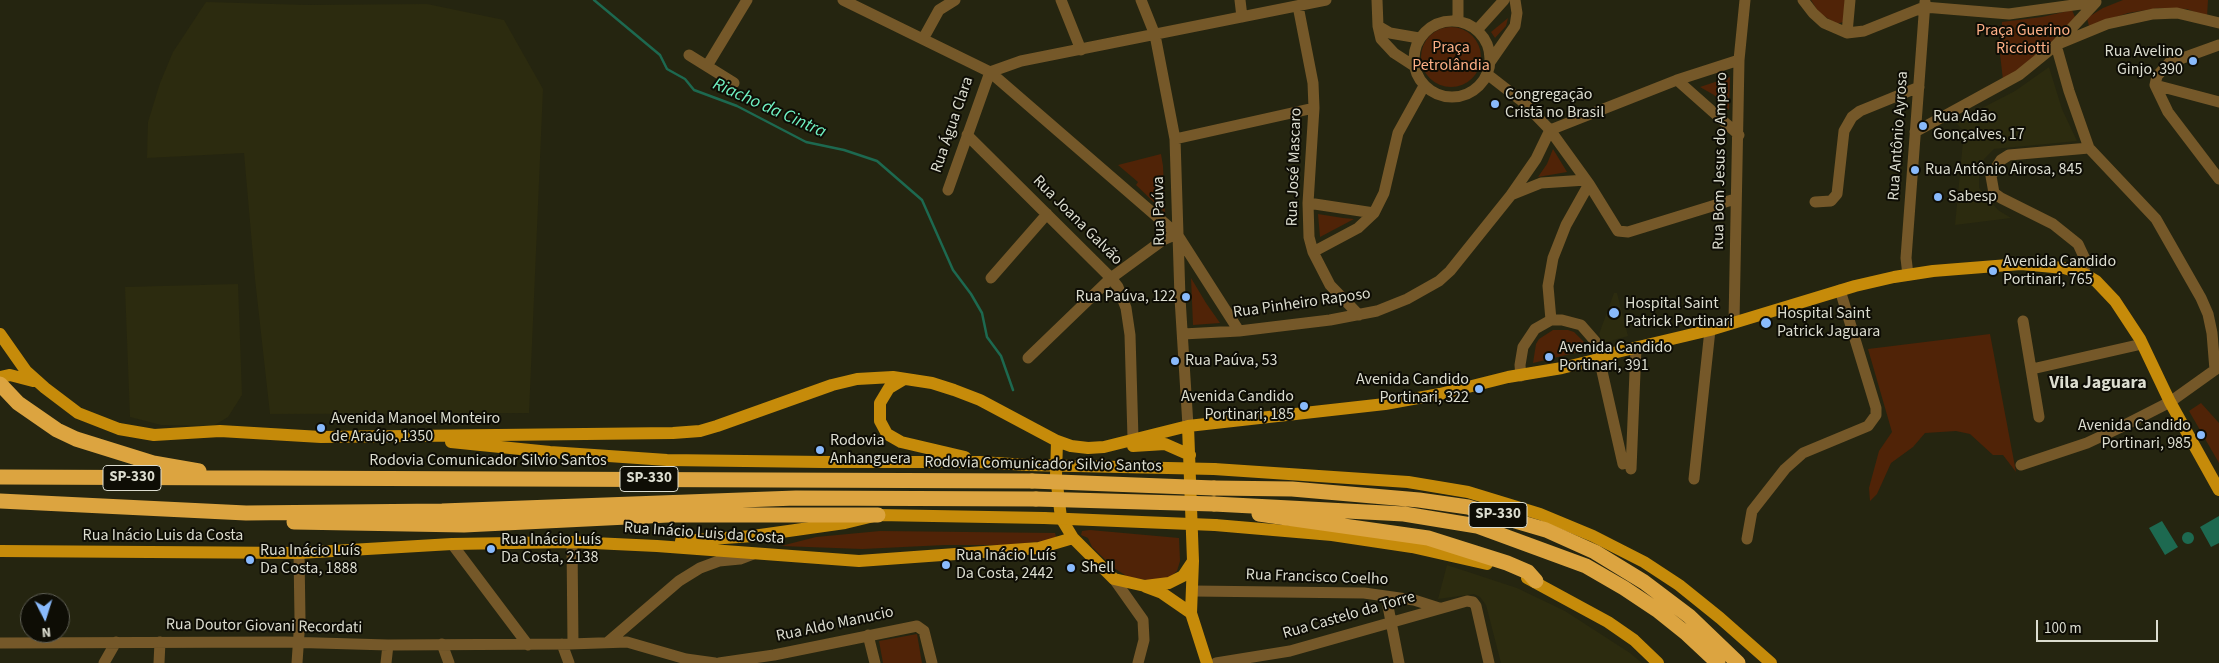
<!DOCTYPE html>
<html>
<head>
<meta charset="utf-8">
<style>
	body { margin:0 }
	#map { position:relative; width:2219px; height:663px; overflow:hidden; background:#252510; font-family:"Source Sans 3",sans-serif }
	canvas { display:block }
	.north { position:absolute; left:20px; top:593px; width:50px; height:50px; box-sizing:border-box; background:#0e0d05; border:1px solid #606056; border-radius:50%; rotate:175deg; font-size:14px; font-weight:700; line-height:20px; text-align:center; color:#dcddd0 }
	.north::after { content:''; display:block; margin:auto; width:18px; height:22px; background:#89bafc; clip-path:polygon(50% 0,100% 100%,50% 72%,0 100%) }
	.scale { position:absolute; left:2036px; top:620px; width:122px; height:22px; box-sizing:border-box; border:2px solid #dcddd0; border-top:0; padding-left:6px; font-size:15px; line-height:18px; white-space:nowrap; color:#dcddd0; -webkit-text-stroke:4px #0e0d05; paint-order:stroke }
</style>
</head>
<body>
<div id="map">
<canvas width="2219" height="663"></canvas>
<div class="north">N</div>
<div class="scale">100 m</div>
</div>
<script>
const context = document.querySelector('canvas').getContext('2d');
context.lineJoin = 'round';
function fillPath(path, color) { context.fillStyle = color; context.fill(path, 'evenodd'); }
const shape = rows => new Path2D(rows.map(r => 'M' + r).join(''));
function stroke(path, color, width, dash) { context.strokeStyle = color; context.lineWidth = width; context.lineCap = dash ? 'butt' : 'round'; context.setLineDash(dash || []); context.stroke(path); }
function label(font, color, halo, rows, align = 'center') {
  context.font = font + ' "Source Sans 3",sans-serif'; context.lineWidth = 4; context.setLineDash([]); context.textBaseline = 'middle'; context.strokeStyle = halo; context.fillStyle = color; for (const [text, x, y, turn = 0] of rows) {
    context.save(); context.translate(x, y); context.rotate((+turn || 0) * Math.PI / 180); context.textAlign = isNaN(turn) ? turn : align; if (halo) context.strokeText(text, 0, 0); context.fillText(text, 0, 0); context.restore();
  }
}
fillPath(shape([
	[206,2,307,5,427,4,504,20,543,89,529,413,270,414,255,279,244,153,147,158,148,122,160,83,173,52],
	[2049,67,2062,109,2077,141,1994,149,1984,159,1979,169,1979,188,1998,210,2011,218,1955,225,1964,131,1955,122,2015,91],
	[238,284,242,395,228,417,213,426,161,425,130,417,125,287],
	[1614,293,1617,293,1628,336,1603,343,1599,334],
	[1447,565,1517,588,1565,611,1630,653,1642,663,1501,663,1486,605,1480,597,1474,594,1438,599]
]), '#2c2b0f');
fillPath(shape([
	[1811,0,1845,0,1843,22,1837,24,1819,13],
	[2123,0,2208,0,2207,17,2187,9,2159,8,2128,13,2089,26,2087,18,2103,8],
	[2072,10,2075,17,2067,28,2017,72,2003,80,2000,54,2002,22,2042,17],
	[1508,18,1506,26,1495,38,1491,32],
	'1421 57a30 30 0 1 1 60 0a30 30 0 1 1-60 0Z',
	[1730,77,1730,79,1729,110,1714,95,1700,87],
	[1553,149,1567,172,1538,177,1547,164],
	[1161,154,1163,166,1165,213,1136,185,1138,182,1118,165],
	[1318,214,1343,218,1354,219,1320,237],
	[1191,278,1206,303,1220,323,1193,325],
	[1553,330,1568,330,1574,332,1584,342,1587,350,1533,363,1536,344,1539,339],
	[1990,334,2016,472,2003,455,1993,455,1970,434,1956,431,1925,433,1913,447,1891,463,1877,494,1870,501,1869,488,1879,451,1892,432,1868,349],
	[2201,403,2219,423,2219,463,2189,411],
	[1090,530,1179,538,1180,561,1177,571,1169,578,1153,581,1128,577,1114,568,1092,547,1088,538,1081,535,1082,531],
	[880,531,1055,533,1057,540,1005,545,945,545,862,549,781,546,816,537],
	[917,634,922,663,883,663,879,641]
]), '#502307');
fillPath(shape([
	[2219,516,2219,543,2211,547,2200,527],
	[2162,521,2178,547,2165,555,2149,528],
	'2182 538a6 6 0 1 1 12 0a6 6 0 1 1-12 0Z'
]), '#1d6950');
stroke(shape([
	[594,0,660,55,667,69,685,79,694,90,737,106,806,142,844,150,877,161,922,200,953,270,971,294,982,313,987,337,1001,356,1013,390]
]), '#1d6950', 2.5);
stroke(shape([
	[843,0,990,72,1177,234,1239,331],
	[1061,0,1081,50],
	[1141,0,1155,35,1175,139,1180,298,1188,426],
	[1240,0,1242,17],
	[1377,0,1378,26,1381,39,1394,53,1414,66],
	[1803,0,1813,13,1824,23,1847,33,1864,31,1924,7,2009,14,2095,2],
	[1298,6,1313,83,1314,108,1308,203,1309,237,1313,252,1330,285,1359,315],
	'1414 59a38 38 0 1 1 76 0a38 38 0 1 1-76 0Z',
	[1458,21,1458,0],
	[1378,26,1390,33,1419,38],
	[1477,30,1504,0],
	[1847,33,1850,0],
	[923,39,939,10,955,0],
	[2219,45,2169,63,2157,76,2155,85,2168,112,2219,179],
	[689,55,734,83],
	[1490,62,1515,26,1517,13,1515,0],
	[707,66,747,0],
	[990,72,1021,61,1326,0],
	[1487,74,1523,102,1550,130,1589,184,1618,231,1628,232,1735,199],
	[1677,80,1739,135],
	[2155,85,2219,102],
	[1550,130,1677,80,1739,60],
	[1915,132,2019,75,2056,45,2096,2],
	[967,135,1111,278,1118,287,1126,308,1130,335,1133,438],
	[1175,139,1314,108],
	[948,190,990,72],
	[1511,195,1536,159,1550,130],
	[1815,202,1831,201,1837,194,1844,131,1852,117,1860,111,1919,87],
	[1308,203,1374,213],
	[1313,252,1358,228,1374,213,1384,193,1398,133,1424,86],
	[2084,274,2085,259,2078,244,2053,224,2001,198,1994,193,1991,176,2001,160,2009,155,2089,148],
	[1908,275,1906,258,1925,2],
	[991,278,1047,214],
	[1551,320,1548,286,1553,258,1566,225,1589,184],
	[2023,321,2039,417],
	[1734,322,1739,60,1745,0],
	[1183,334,1239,331,1330,320,1377,311,1407,299,1439,281,1450,271,1511,195,1541,183,1586,180],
	[1028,358,1111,278,1163,240,1177,234],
	[2032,369,2142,344],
	[2215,370,2212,333,2208,314,2201,298,2156,219,2089,148,2069,91,2056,45,2107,24,2153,14,2177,13,2219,23],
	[1521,376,1520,365,1523,347,1535,329,1551,320,1562,320,1581,325,1595,341,1597,349,1623,464],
	[2021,465,2087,443,2119,428,2170,402,2219,367],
	[1631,469,1636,348],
	[1694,479,1710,330],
	[1747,539,1752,511,1785,469,1803,453,1868,426,1876,415,1876,408,1840,290],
	[572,542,573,644],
	[452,544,528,645],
	[1114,579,1143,620,1144,640,1138,663],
	[1193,591,1364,593,1414,600,1439,608],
	[1386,596,1399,663],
	[868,635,875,663],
	[608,642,679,581,700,568,719,561,740,559,753,554],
	[0,643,285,642,388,645,570,644,627,642,686,659,715,663],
	[442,644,449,663],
	[562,644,569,663],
	[104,663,116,642],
	[159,663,160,642],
	[297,663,300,619,299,553],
	[386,663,388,645],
	[719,663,774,655,917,626,924,631,932,663],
	[1216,663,1290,651,1467,601,1473,602,1476,606,1489,663]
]), '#755829', 11);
stroke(shape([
	[0,334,26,371,45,388,78,413,119,429,154,435,220,431,321,437,673,433,700,431,717,426,832,385,857,379,893,377,932,383,954,390,980,400,1057,441,1071,446,1088,448,1104,447,1188,426,1385,404,1440,394,1508,377,1562,368,1599,359,1613,353],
	[1604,353,1613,353,1710,330,1855,286,1894,277,1933,271,2021,264,2064,268,2084,274,2096,281,2115,301,2140,339,2170,402,2219,490],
	[0,377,10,375,33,381],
	[904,379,889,388,880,403,880,421,887,434,901,442,965,457],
	[1188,426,1193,561,1191,613,1207,663],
	[1057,441,1056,476,1061,518,1073,538,1114,579,1145,586,1169,583,1183,576,1193,561],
	[451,442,550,452,667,460,823,462,980,462,1028,465],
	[1133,446,1165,444,1190,455],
	[1214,469,1408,482,1468,492,1540,514,1593,536,1644,562,1679,585,1720,618,1771,663],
	[1215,525,1332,535,1412,547,1487,564],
	[681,541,753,536,845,523,878,515,1044,518],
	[0,551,299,553,452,544,572,542,657,546,859,561,1039,548,1073,538],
	[1527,578,1608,622,1634,640,1658,663],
	[1146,587,1162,593,1191,613]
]), '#c68b0a', 12);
stroke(shape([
	[0,384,18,403,57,430,76,439,153,463,199,471],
	[0,477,1032,481],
	[1214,488,1292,489,1419,500,1468,507,1546,530,1595,552,1644,582,1689,616,1738,663],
	[0,501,246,513,442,511,796,498,1036,499],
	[1214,504,1404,514,1477,526,1586,566,1624,588,1657,610,1687,634,1718,663],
	[1259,514,1428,538,1507,563,1528,572,1536,581],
	[294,522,464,525,668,515,878,515]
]), '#dca440', 15);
stroke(shape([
	[1028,465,1214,469],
	[1044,518,1215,525]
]), '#c68b0a', 12);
stroke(shape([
	[1032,481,1214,488],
	[1036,499,1214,504]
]), '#dca440', 15);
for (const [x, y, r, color] of [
	[2193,61,5,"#89bafc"],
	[1495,104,5,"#89bafc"],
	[1923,126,5,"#89bafc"],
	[1915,170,5,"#89bafc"],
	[1938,197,5,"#89bafc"],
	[1993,271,5,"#89bafc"],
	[1186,297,5,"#89bafc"],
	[1614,313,6,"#89bafc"],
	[1766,323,6,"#89bafc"],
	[1549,357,5,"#89bafc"],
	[1175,361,5,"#89bafc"],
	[1479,389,5,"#89bafc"],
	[1304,406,5,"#89bafc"],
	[321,428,5,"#89bafc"],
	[2201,435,5,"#89bafc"],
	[820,450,5,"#89bafc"],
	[491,549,5,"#89bafc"],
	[250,560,5,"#89bafc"],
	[946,565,5,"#89bafc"],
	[1071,568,5,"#89bafc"]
]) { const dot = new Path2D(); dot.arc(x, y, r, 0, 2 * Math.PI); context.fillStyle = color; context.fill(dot); stroke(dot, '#0e0d05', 2); }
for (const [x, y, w] of [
	[132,478,58],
	[649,479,58],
	[1498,515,58]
]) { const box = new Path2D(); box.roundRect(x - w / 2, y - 12.5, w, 25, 4); context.fillStyle = '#0e0d05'; context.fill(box); stroke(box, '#dcddd0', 1); }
label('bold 15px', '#dcddd0', null, [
	["SP-330",132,478],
	["SP-330",649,479],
	["SP-330",1498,515]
]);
label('16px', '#fdaf86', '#0e0d05', [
	["Praça Guerino",2023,31],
	["Ricciotti",2023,49],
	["Praça",1451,48],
	["Petrolândia",1451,66]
]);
label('16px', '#dcddd0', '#0e0d05', [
	["Rua Avelino",2183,52,"right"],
	["Ginjo, 390",2183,70,"right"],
	["Congregação",1505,95],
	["Cristã no Brasil",1505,113],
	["Rua Adão",1933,117],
	["Gonçalves, 17",1933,135],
	["Rua Antônio Airosa, 845",1925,170],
	["Sabesp",1948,197],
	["Avenida Candido",2003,262],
	["Portinari, 765",2003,280],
	["Rua Paúva, 122",1176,297,"right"],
	["Hospital Saint",1625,304],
	["Patrick Portinari",1625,322],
	["Hospital Saint",1777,314],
	["Patrick Jaguara",1777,332],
	["Avenida Candido",1559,348],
	["Portinari, 391",1559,366],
	["Rua Paúva, 53",1185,361],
	["Avenida Candido",1469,380,"right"],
	["Portinari, 322",1469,398,"right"],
	["Avenida Candido",1294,397,"right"],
	["Portinari, 185",1294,415,"right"],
	["Avenida Manoel Monteiro",331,419],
	["de Araújo, 1350",331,437],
	["Avenida Candido",2191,426,"right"],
	["Portinari, 985",2191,444,"right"],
	["Rodovia",830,441],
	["Anhanguera",830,459],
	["Rua Inácio Luís",501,540],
	["Da Costa, 2138",501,558],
	["Rua Inácio Luís",260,551],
	["Da Costa, 1888",260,569],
	["Rua Inácio Luís",956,556],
	["Da Costa, 2442",956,574],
	["Shell",1081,568]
], 'left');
label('16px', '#dcddd0', '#0e0d05', [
	["Rua Água Clara",953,125,-71],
	["Rua Antônio Ayrosa",1899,136,-86],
	["Rua Bom Jesus do Amparo",1721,161,-89],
	["Rua José Mascaro",1295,167,-88],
	["Rua Paúva",1160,211,-91],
	["Rua Joana Galvão",1077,221,45],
	["Rua Pinheiro Raposo",1302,304,-8],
	["Rodovia Comunicador Silvio Santos",488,461],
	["Rodovia Comunicador Silvio Santos",1043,465,1],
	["Rua Inácio Luis da Costa",704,534,4],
	["Rua Inácio Luis da Costa",163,536],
	["Rua Francisco Coelho",1317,578,2],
	["Rua Castelo da Torre",1349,616,-16],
	["Rua Aldo Manucio",835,625,-12],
	["Rua Doutor Giovani Recordati",264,627,1]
]);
label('italic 18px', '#70f2c3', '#0e0d05', [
	["Riacho da Cintra",769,109,24]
]);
label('bold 18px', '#dcddd0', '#0e0d05', [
	["Vila Jaguara",2098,384]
]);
</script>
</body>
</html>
